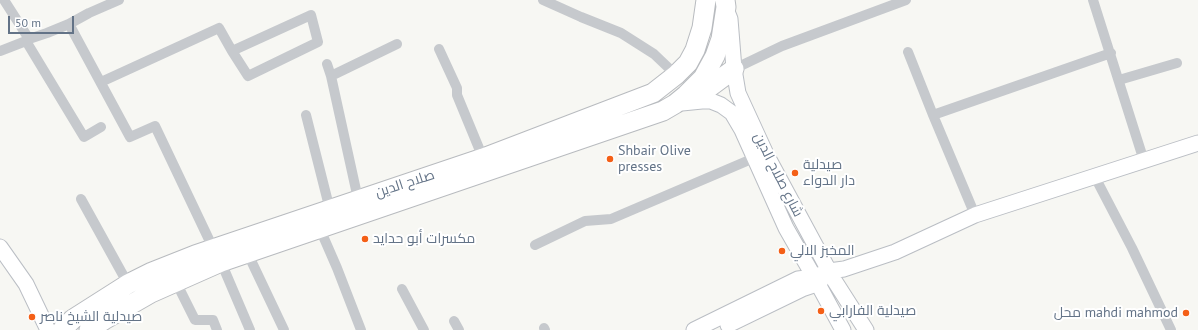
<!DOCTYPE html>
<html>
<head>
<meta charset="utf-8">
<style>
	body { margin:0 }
	#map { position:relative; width:1198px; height:330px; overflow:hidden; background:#f7f7f3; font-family:"PT Sans",sans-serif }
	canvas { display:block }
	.scale { position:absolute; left:8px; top:16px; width:66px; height:18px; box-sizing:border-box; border:2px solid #637387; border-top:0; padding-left:5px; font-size:12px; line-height:14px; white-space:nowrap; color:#637387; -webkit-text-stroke:3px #fff; paint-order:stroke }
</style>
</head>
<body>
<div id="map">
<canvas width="1198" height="330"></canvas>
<div class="scale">50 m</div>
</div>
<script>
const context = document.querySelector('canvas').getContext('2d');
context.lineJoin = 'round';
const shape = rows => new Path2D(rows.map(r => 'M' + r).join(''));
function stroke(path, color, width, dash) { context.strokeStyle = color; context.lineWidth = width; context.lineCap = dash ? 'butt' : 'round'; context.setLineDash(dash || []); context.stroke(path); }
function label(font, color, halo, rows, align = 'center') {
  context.font = font + ' "PT Sans",Cairo,sans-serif'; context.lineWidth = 4; context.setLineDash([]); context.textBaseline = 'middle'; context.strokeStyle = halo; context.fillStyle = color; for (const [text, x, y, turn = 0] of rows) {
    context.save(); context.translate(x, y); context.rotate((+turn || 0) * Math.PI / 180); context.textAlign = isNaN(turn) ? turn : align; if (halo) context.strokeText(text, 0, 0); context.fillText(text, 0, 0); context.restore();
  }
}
const secondary = shape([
	[728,14,730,19,734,69,738,93,766,154,834,280,866,330],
	[682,103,702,101,711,101,721,105,732,113,742,130,786,228,818,284,843,330],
	[0,247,26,284,48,330],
	[728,325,802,289,820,283],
	[694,330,798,279,814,277,829,271,844,269,895,252,975,215,1198,143]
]);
const highway = shape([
	[694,93,707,89,734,69],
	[62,330,73,319,128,284,152,272,195,255,483,158,653,93,676,75,688,63,695,50,702,28,706,0],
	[89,330,104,320,151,293,221,262,663,111,675,104,686,95,703,78,715,56,721,39,726,7,725,0]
]);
stroke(secondary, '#babec4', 17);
stroke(highway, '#b8bbbf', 21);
stroke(shape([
	[4,0,29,39],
	[543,0,581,17,621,33,654,54,676,75],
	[1093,0,1144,161],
	[69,24,130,137,155,126,213,248],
	[26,41,29,39,47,33,69,24,89,13,119,0],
	[439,49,457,88,457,95,483,158],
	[0,51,26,41,84,137,101,127],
	[908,52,933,115,975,215],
	[327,64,331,76,358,199],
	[734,69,782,46,906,0],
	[331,76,397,44],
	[1119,80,1177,63],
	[101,82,219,28,232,51,311,15,318,42,248,76,232,51],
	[306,115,330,210],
	[933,115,1111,53],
	[1095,177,1132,248,1171,330],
	[81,199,128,284],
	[320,229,337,268,361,330],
	[535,245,585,221,611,219,754,158],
	[247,252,284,330],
	[221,262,250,330],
	[176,282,195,320,213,320,217,330],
	[402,289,424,330],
	[454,321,459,330],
	[544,328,545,330]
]), '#c6c9cd', 10);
stroke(secondary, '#fff', 15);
stroke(highway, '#fff', 19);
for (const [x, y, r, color] of [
	[610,159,4,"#f45f16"],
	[795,173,4,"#f45f16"],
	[365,239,4,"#f45f16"],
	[782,251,4,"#f45f16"],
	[821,311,4,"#f45f16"],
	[1186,313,4,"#f45f16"],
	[32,317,4,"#f45f16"]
]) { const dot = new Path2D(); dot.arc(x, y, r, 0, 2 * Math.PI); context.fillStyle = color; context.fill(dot); stroke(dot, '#fff', 1.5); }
label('14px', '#637387', '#fff', [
	["Shbair Olive",618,151],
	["presses",618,167],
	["صيدلية",803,165],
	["دار الدواء",803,181],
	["مكسرات أبو حدايد",373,239],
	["المخبز الالي",790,251],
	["صيدلية الفارابي",829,311],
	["محل mahdi mahmod",1178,313,"right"],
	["صيدلية الشيخ ناصر",40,317]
], 'left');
label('14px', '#637387', '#fff', [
	["شارع صلاح الدين",778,175,63],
	["صلاح الدين",405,184,-18]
]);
</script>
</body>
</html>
